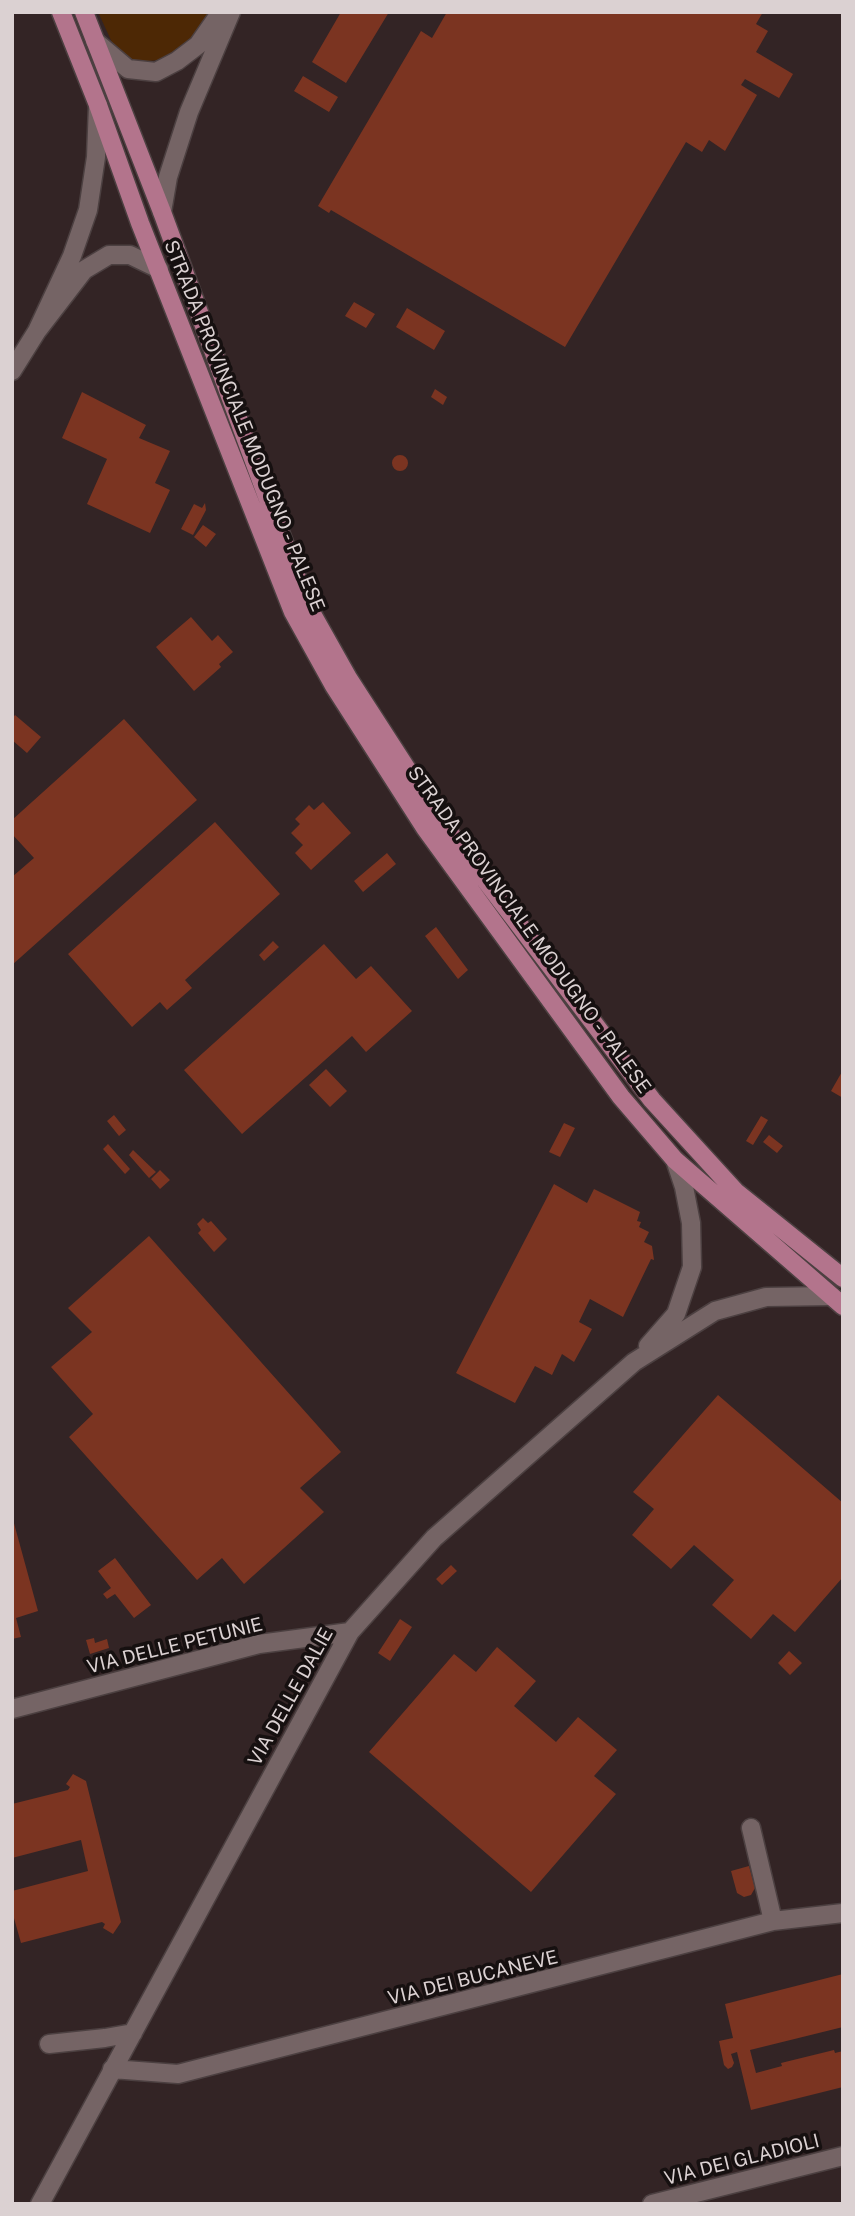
<!DOCTYPE html>
<html>
<head>
<meta charset="utf-8">
<style>
	body { margin:0 }
	#map { position:relative; width:855px; height:2216px; overflow:hidden; background:#332425; font-family:"Public Sans",sans-serif }
	canvas { display:block }
	.frame { position:absolute; inset:0; border:14px solid #dbd1d2; pointer-events:none }
</style>
</head>
<body>
<div id="map">
<canvas width="855" height="2216"></canvas>
<div class="frame"></div>
</div>
<script>
const context = document.querySelector('canvas').getContext('2d');
context.lineJoin = 'round';
function fillPath(path, color) { context.fillStyle = color; context.fill(path, 'evenodd'); }
const shape = rows => new Path2D(rows.map(r => 'M' + r).join(''));
function stroke(path, color, width, dash) { context.strokeStyle = color; context.lineWidth = width; context.lineCap = dash ? 'butt' : 'round'; context.setLineDash(dash || []); context.stroke(path); }
function label(font, color, halo, rows, align = 'center') {
  context.font = font + ' "Public Sans",sans-serif'; context.lineWidth = 7; context.setLineDash([]); context.textBaseline = 'middle'; context.strokeStyle = halo; context.fillStyle = color; for (const [text, x, y, turn = 0] of rows) {
    context.save(); context.translate(x, y); context.rotate((+turn || 0) * Math.PI / 180); context.textAlign = isNaN(turn) ? turn : align; if (halo) context.strokeText(text, 0, 0); context.fillText(text, 0, 0); context.restore();
  }
}
fillPath(shape([
	[98,12,212,12,190,42,168,57,158,60,138,62,130,60,116,51]
]), '#4d2805');
fillPath(shape([
	[341,12,389,12,346,83,312,62],
	[447,12,763,12,756,24,768,31,756,52,793,74,779,98,745,79,741,85,757,95,725,151,709,140,702,152,686,142,565,347,331,210,329,213,318,206,421,31,432,38],
	[303,76,338,97,329,112,294,91],
	[354,302,375,314,366,328,345,316],
	[407,308,445,331,434,350,396,327],
	[435,389,447,397,443,405,431,397],
	[82,392,146,425,139,438,170,451,155,483,170,490,150,533,87,504,107,459,62,438],
	'392 463a8 8 0 1 1 16 0a8 8 0 1 1-16 0Z',
	[205,503,206,510,193,535,181,529,194,504,202,508],
	[203,525,216,534,206,547,194,537],
	[191,617,212,641,218,635,233,652,219,664,221,667,194,691,156,647],
	[15,715,41,737,27,753,12,740,12,719],
	[124,719,197,800,12,965,12,877,34,858,12,834,12,820],
	[323,802,351,833,311,870,295,853,303,845,291,833,300,824,295,819,309,805,314,810],
	[215,822,280,894,185,980,192,988,167,1010,160,1002,132,1027,68,954],
	[387,853,396,864,363,892,354,881],
	[436,927,468,970,458,979,425,936],
	[273,941,279,947,264,961,259,955],
	[324,944,356,979,371,966,412,1011,366,1052,352,1036,242,1134,184,1070],
	[326,1069,347,1091,330,1107,309,1085],
	[843,1070,843,1098,831,1091],
	[114,1115,126,1130,119,1136,107,1121],
	[761,1116,768,1120,753,1145,746,1141],
	[564,1123,575,1128,560,1157,549,1152],
	[769,1135,783,1146,777,1153,763,1142],
	[108,1144,130,1169,125,1174,103,1149],
	[133,1150,156,1172,149,1178,129,1155],
	[160,1170,170,1180,160,1189,151,1179],
	[554,1184,587,1203,594,1189,640,1212,637,1221,641,1222,639,1227,649,1232,644,1242,652,1246,654,1260,651,1259,623,1317,590,1299,579,1322,592,1329,574,1362,562,1354,552,1375,535,1366,515,1403,456,1373],
	[203,1218,208,1223,211,1221,227,1239,214,1252,198,1233,201,1230,197,1224],
	[149,1236,341,1452,300,1488,324,1512,244,1584,222,1558,197,1580,69,1437,93,1414,51,1367,92,1332,68,1308],
	[718,1395,843,1503,843,1577,795,1632,773,1614,751,1639,712,1605,734,1580,694,1545,671,1569,632,1535,654,1509,633,1492],
	[12,1516,38,1611,16,1618,21,1637,12,1639],
	[115,1558,151,1605,134,1618,115,1594,107,1599,103,1594,111,1588,98,1571],
	[451,1565,457,1571,442,1585,436,1579],
	[400,1619,412,1627,390,1661,378,1653],
	[94,1638,95,1643,107,1639,109,1648,90,1654,86,1640],
	[497,1647,536,1681,514,1706,556,1742,578,1717,617,1750,594,1776,616,1794,531,1892,369,1752,454,1654,476,1672],
	[789,1651,802,1663,790,1675,778,1663],
	[73,1774,86,1781,121,1922,113,1934,103,1928,105,1924,102,1922,21,1943,12,1911,12,1891,88,1871,81,1840,12,1858,12,1804,68,1790,70,1787,66,1784],
	[749,1866,755,1888,751,1895,744,1897,737,1893,731,1871],
	[843,1974,843,2027,750,2050,756,2073,782,2066,781,2063,834,2050,835,2053,843,2051,843,2087,751,2110,737,2052,731,2054,734,2063,732,2067,728,2069,724,2065,719,2041,733,2038,725,2004]
]), '#7b3421');
const minor = shape([
	[95,41,128,69,156,72,177,61,198,45,221,12],
	[162,212,168,177,189,112,231,12],
	[37,331,72,256,88,210,96,157,98,105],
	[12,371,37,331,84,270,109,255,130,255,159,269],
	[648,1346,676,1314,692,1267,691,1223,684,1187,675,1160],
	[12,1709,259,1644,350,1632],
	[751,1828,773,1921],
	[49,2044,105,2038,133,2033],
	[112,2069,178,2074,773,1921,843,1913],
	[40,2204,350,1632,434,1538,634,1362,715,1311,766,1297,831,1296],
	[652,2204,843,2156]
]);
const major = shape([
	[61,12,98,105,140,223,293,612,334,686,425,828,621,1097,675,1160,843,1306],
	[84,12,162,212,307,605,348,678,439,819,652,1100,736,1192,843,1278]
]);
stroke(minor, '#4c4041', 21);
stroke(major, '#4c4041', 21);
stroke(minor, '#756465', 18);
stroke(major, '#b3748c', 18);
label('19px', '#dbd1d2', '#161010', [
	["STRADA PROVINCIALE MODUGNO - PALESE",244,426,68],
	["STRADA PROVINCIALE MODUGNO - PALESE",529,930,54],
	["VIA DELLE PETUNIE",175,1646,-14],
	["VIA DELLE DALIE",291,1697,-61],
	["VIA DEI BUCANEVE",473,1978,-14],
	["VIA DEI GLADIOLI",742,2160,-14]
]);
</script>
</body>
</html>
